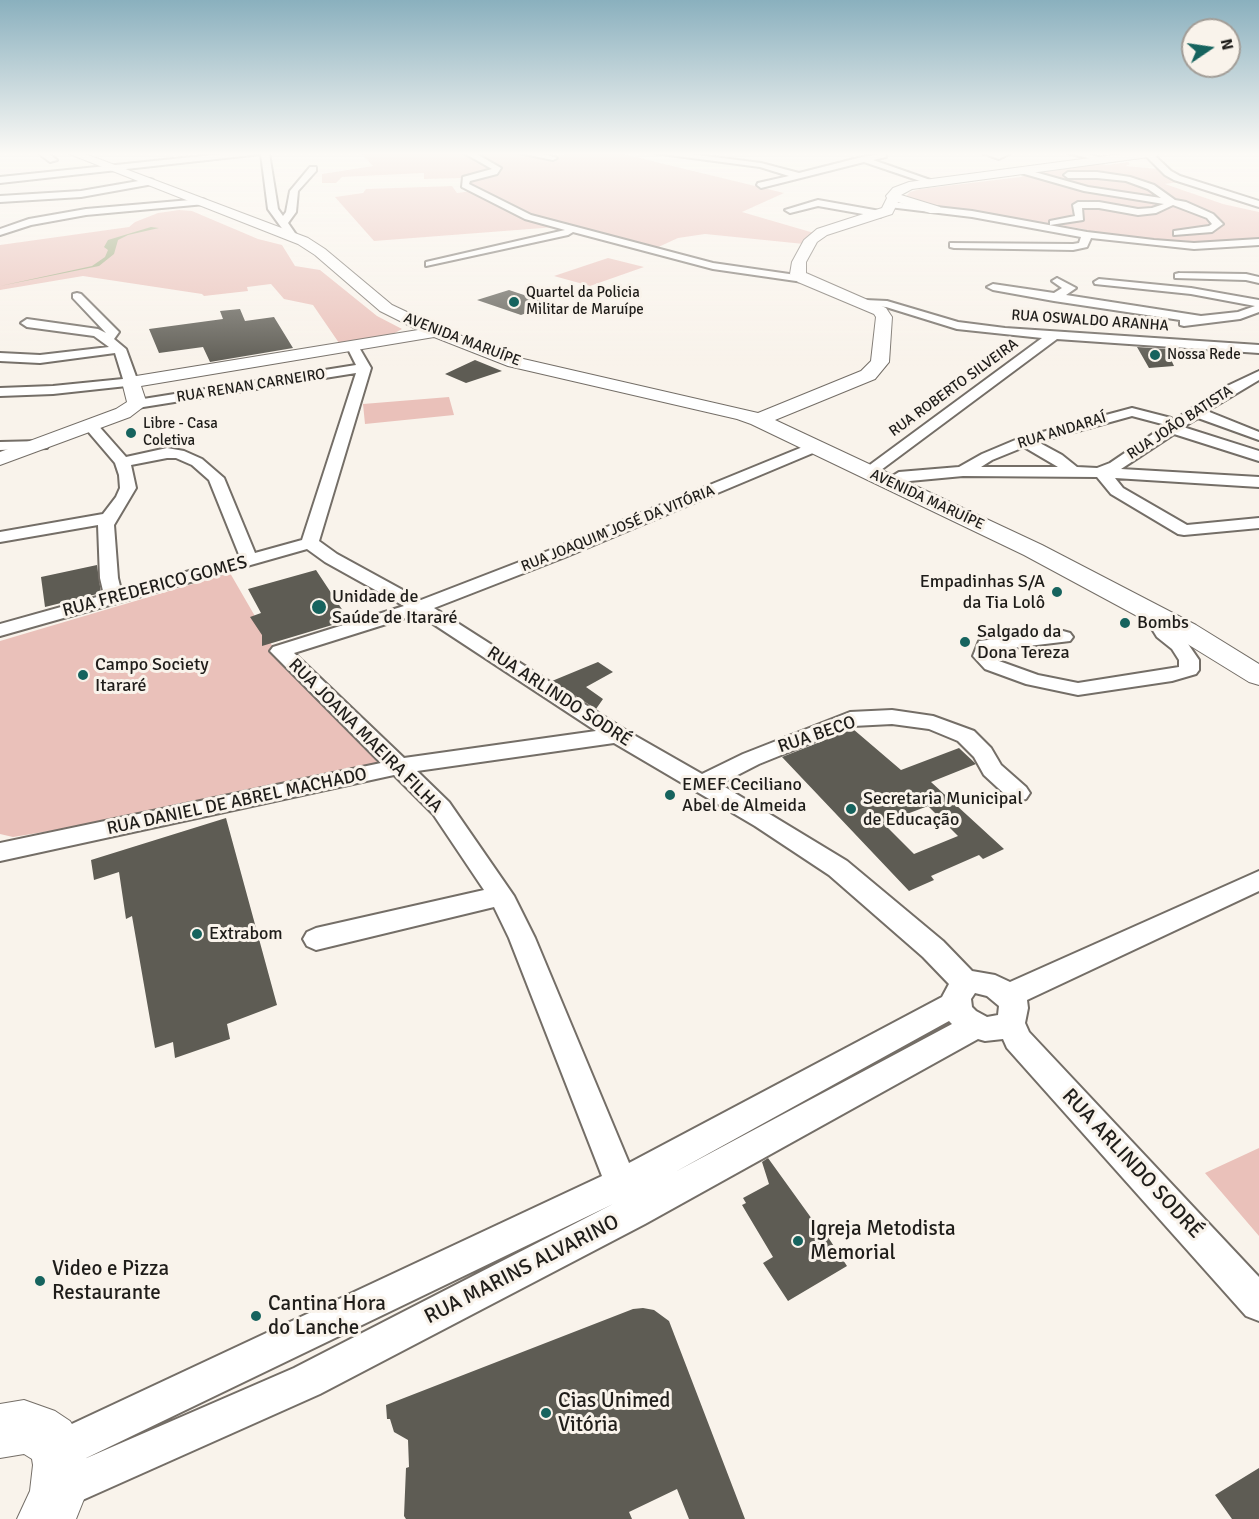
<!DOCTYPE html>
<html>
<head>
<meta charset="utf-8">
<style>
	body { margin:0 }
	#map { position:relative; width:1259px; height:1519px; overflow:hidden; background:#f9f3eb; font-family:Signika,sans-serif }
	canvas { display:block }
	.north { position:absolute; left:1181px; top:18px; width:60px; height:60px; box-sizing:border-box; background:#f9f3eb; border:2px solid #a29d97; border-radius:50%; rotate:77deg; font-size:16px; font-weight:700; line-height:24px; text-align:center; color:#1f1d1a }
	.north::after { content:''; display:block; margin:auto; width:21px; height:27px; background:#16635e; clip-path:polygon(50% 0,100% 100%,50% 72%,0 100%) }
</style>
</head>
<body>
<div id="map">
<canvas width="1259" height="1519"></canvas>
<div class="north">N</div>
</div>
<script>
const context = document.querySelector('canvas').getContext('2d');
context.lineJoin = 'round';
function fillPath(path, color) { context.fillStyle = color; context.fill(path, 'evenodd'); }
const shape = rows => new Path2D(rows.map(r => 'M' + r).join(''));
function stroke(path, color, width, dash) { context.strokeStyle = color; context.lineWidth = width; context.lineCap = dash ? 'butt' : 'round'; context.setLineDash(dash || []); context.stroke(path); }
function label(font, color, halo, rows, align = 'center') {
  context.font = font + ' Signika,sans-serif'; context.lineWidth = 6; context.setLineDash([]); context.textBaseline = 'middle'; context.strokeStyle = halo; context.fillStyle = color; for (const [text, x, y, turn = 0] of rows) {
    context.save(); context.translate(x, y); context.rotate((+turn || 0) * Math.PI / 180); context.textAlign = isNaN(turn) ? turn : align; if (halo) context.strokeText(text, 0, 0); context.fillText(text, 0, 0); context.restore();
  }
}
fillPath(shape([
	[366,153,545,153,553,157,571,153,619,153,784,193,742,212,814,233,804,244,705,234,678,238,654,249,569,226,374,241,335,197,363,193,366,189,452,186,457,193,479,190,469,184,469,180,460,178,424,179,424,173,342,177,336,183,322,183,322,174,373,166,362,154],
	[1128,162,1130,164,1126,166,1158,169,1178,182,1165,184,1223,204,1259,212,1259,240,1205,243,1179,240,1164,242,1093,233,1083,229,1041,222,945,210,905,197,910,192,920,189,1021,177,1031,172,1088,163,1108,165],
	[179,210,192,211,258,239,282,245,295,266,320,270,377,316,402,329,391,335,339,343,313,305,284,299,271,284,247,287,248,291,204,296,202,294,83,276,0,290,0,245,129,227,135,222,158,213],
	[608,258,644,267,590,286,554,276],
	[449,397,454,415,365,424,363,404],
	[230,573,278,656,384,766,190,808,13,837,0,834,0,641],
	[1259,1148,1259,1236,1205,1173]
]), '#eac1ba');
fillPath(shape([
	[151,227,159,228,128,235,118,240,114,254,99,266,50,276,0,286,92,266,105,257,108,250,104,247,108,240]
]), '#9ea97f');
fillPath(shape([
	[509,290,551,304,521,315,477,300],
	[240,309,245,321,274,317,293,348,210,362,203,347,159,353,149,329,223,319,220,311],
	[1137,347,1166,349,1174,366,1149,368],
	[475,360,502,371,466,383,445,374],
	[97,565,101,593,45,607,41,577],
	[316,570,349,620,262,646,262,635,250,617,261,613,248,589],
	[598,662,613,672,586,687,603,699,596,709,552,681],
	[853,729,901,770,959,748,976,764,931,782,1004,849,983,859,979,855,931,876,934,880,909,891,782,757],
	[928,806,958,836,914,854,883,823],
	[226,818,277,1005,227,1024,230,1039,175,1058,173,1042,155,1048,132,916,126,919,119,872,94,880,91,860],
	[768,1158,817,1226,820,1225,847,1266,788,1301,763,1263,773,1257,742,1205,746,1203,743,1198,769,1184,762,1162],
	[643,1308,654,1310,669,1321,745,1519,689,1519,677,1489,629,1512,632,1519,406,1519,404,1516,406,1468,409,1467,408,1440,394,1432,390,1419,387,1419,386,1405,633,1309],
	[1259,1468,1259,1519,1232,1519,1215,1495]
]), '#5e5c54');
const street = shape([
	[38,153,48,153,57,160,50,162,38,153],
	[231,153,269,153,278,209,283,216,286,212,290,191,310,167,316,167,316,171,298,191,296,212,288,223,297,236,295,238,289,238,268,209,261,154,0,183,0,177,231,153],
	[464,153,475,153,501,168,497,174,470,181,469,184,531,215,713,263,803,276,808,279,803,282,713,269,573,232,568,235,426,266,426,262,565,230,525,219,462,187,463,177,492,169,464,153],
	[519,153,540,153,557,158,553,160,519,153],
	[654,153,682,153,761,163,799,173,862,157,886,153,886,157,873,160,936,182,929,184,864,162,761,188,757,185,758,183,789,176,760,167,654,153],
	[982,153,998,154,1011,153,999,159,982,153],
	[1067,153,1085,153,1105,159,1101,161,1067,153],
	[1152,153,1171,171,1180,176,1259,201,1259,207,1174,180,1165,175,1144,154,1152,153],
	[1024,169,1088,187,1161,198,1148,189,1126,181,1097,178,1068,178,1064,175,1068,172,1097,172,1130,177,1154,185,1175,200,1186,202,1213,214,1223,224,1212,232,1174,235,1174,231,1209,226,1212,224,1207,218,1173,205,1156,213,1138,215,1099,208,1082,208,1083,220,1050,225,1050,221,1075,216,1073,205,1078,202,1099,202,1138,209,1152,208,1164,204,1084,191,1021,173,1021,169,1024,169],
	[150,179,153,180,153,184,81,197,0,202,0,196,81,191,150,179],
	[202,199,205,200,205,204,86,215,31,225,0,235,0,229,29,219,86,209,202,199],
	[818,200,880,211,885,214,880,217,818,206,790,213,785,210,818,200],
	[892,202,972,211,1087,232,1154,240,1194,243,1259,239,1259,245,1194,249,1091,238,1087,247,1073,250,954,248,950,247,950,243,1073,244,1079,243,1081,237,972,217,889,207,887,205,892,202],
	[1179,273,1246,274,1259,277,1259,283,1246,280,1175,278,1175,274,1179,273],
	[1057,278,1076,288,1066,295,1201,316,1238,312,1255,306,1191,294,1095,284,1094,282,1099,279,1191,288,1259,300,1259,312,1240,319,1184,326,1180,325,1180,320,1054,301,993,290,987,287,993,284,1054,293,1062,288,1052,281,1057,278],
	[77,293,81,294,119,332,114,339,126,349,138,382,136,385,53,394,0,396,0,388,53,386,123,379,115,353,40,363,0,361,0,353,40,355,109,347,94,336,27,327,21,323,27,319,98,329,106,333,73,298,73,294,77,293],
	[865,300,887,301,958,322,1005,328,1259,345,1259,353,1057,339,881,470,876,472,868,467,871,464,1042,338,957,329,886,307,861,305,859,303,865,300],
	[353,343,357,344,371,368,319,541,337,554,421,600,553,549,810,444,820,444,822,447,820,450,565,557,434,608,625,730,702,774,743,754,850,712,892,710,933,716,974,731,991,748,1001,765,1026,787,1030,793,1026,799,1018,801,1010,799,984,775,974,757,958,741,929,729,892,724,853,726,759,764,720,784,847,861,943,941,972,971,995,975,1010,982,1259,871,1259,891,1027,1000,1028,1008,1025,1023,1029,1032,1259,1277,1259,1321,1246,1316,1007,1048,1003,1039,985,1041,978,1039,645,1224,320,1394,60,1510,46,1504,40,1490,46,1476,58,1471,44,1465,38,1451,44,1437,602,1176,509,938,494,907,316,950,307,946,303,939,307,932,316,928,484,890,433,814,394,775,0,861,0,843,381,763,270,651,273,647,404,606,325,562,307,549,0,636,0,624,104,595,100,578,98,525,0,542,0,532,103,514,116,497,120,488,119,475,115,463,86,429,84,426,86,423,96,423,126,457,167,448,184,451,202,459,224,478,255,553,302,540,356,373,137,408,130,404,137,400,356,365,347,347,353,343],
	[167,458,176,458,192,465,209,480,240,557,121,590,118,578,114,525,136,488,131,465,167,458],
	[418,614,596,731,404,758,294,653,418,614],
	[614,743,755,826,829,875,923,957,949,984,942,997,629,1163,535,938,514,896,449,802,417,771,614,743],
	[975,993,987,996,999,1006,998,1015,987,1017,976,1011,972,1007,971,999,975,993],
	[949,1021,952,1024,675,1172,949,1021],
	[613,1204,294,1368,82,1460,613,1204],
	[1259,371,1259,380,1207,411,1259,432,1259,440,1198,418,1183,427,1259,451,1259,461,1174,434,1121,469,1259,477,1259,487,1115,478,1123,488,1187,525,1259,518,1259,528,1184,535,1178,534,1111,494,1097,477,963,476,899,482,891,477,899,472,959,467,982,454,1020,438,1132,408,1171,418,1173,421,1223,388,1259,371],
	[1132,416,1166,425,1110,463,1097,468,1077,467,1062,455,1038,442,1132,416],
	[1024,447,1058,467,981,467,992,460,1024,447],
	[42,441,47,442,49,445,47,448,0,450,0,442,42,441],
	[1151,607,1158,609,1171,629,1186,641,1199,660,1199,670,1196,674,1172,681,1078,695,1026,684,985,669,973,656,979,641,1063,631,1070,633,1073,637,1070,641,995,650,993,655,999,661,1038,675,1078,683,1179,667,1179,660,1172,649,1157,637,1142,613,1144,609,1151,607]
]);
const secondary = shape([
	[67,153,83,153,308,238,325,249,392,305,441,328,519,358,758,413,861,371,871,361,876,317,874,314,798,282,790,274,792,262,804,240,817,229,882,208,887,198,886,196,893,188,909,182,1128,153,1161,153,1156,156,912,189,901,195,940,207,941,210,940,213,930,213,898,202,892,214,827,235,817,242,806,262,806,273,886,308,892,317,889,362,875,379,775,420,1042,545,1196,625,1259,664,1259,685,1249,682,1176,637,1024,555,751,424,737,419,508,366,434,337,141,386,147,404,130,417,0,465,0,452,116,409,127,402,122,382,124,378,418,330,380,311,315,255,298,244,67,153],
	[24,1400,55,1411,70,1421,77,1432,89,1465,84,1499,76,1519,17,1519,30,1491,33,1465,32,1459,24,1454,0,1458,0,1404,24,1400]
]);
stroke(street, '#746e67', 4);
stroke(secondary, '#746e67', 2);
fillPath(street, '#fff');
fillPath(secondary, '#fff');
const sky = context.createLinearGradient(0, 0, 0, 366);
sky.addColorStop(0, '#8ab0be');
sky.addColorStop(0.42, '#fcfaf6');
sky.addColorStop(1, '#fcfaf600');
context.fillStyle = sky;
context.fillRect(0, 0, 1259, 366);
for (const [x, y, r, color] of [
	[514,302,6,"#16635e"],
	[1155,355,6,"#16635e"],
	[131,433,6,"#16635e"],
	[1057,592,6,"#16635e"],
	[319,607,8,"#16635e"],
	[1125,623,6,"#16635e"],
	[965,642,6,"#16635e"],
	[83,675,6,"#16635e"],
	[670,795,6,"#16635e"],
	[851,809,6,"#16635e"],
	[197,934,6,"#16635e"],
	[798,1241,6,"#16635e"],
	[40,1281,6,"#16635e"],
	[256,1316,6,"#16635e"],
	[546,1413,6,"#16635e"]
]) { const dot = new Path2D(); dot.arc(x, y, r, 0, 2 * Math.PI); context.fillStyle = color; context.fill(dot); stroke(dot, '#f9f3eb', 2); }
label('15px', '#1f1d1a', '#f9f3eb', [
	["Quartel da Policia",526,293],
	["Militar de Maruípe",526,310],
	["Nossa Rede",1167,355],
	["Libre - Casa",143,424],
	["Coletiva",143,441]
], 'left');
label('15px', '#1f1d1a', '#f9f3eb', [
	["RUA OSWALDO ARANHA",1090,321,4],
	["AVENIDA MARUÍPE",462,340,21],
	["RUA RENAN CARNEIRO",251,386,-9],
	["RUA ROBERTO SILVEIRA",954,388,-36],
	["RUA JOÃO BATISTA",1180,423,-33],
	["RUA ANDARAÍ",1062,431,-17],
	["AVENIDA MARUÍPE",927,500,25],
	["RUA JOAQUIM JOSÉ DA VITÓRIA",618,529,-22]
]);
label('18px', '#1f1d1a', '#f9f3eb', [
	["Empadinhas S/A",1045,582,"right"],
	["da Tia Lolô",1045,603,"right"],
	["Unidade de",332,597],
	["Saúde de Itararé",332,618],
	["Bombs",1137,623],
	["Salgado da",977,632],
	["Dona Tereza",977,653],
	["Campo Society",95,665],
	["Itararé",95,686],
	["EMEF Ceciliano",682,785],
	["Abel de Almeida",682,806],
	["Secretaria Municipal",863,799],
	["de Educação",863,820],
	["Extrabom",209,934]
], 'left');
label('18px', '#1f1d1a', '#f9f3eb', [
	["RUA FREDERICO GOMES",155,587,-15],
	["RUA ARLINDO SODRÉ",559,697,33],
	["RUA BECO",817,735,-19],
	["RUA JOANA MAEIRA FILHA",365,736,45],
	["RUA DANIEL DE ABREL MACHADO",237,802,-12]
]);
label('21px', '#1f1d1a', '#f9f3eb', [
	["RUA ARLINDO SODRÉ",1132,1164,47],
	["RUA MARINS ALVARINO",522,1270,-27]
]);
label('21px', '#1f1d1a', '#f9f3eb', [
	["Igreja Metodista",810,1229],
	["Memorial",810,1253],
	["Video e Pizza",52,1269],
	["Restaurante",52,1293],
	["Cantina Hora",268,1304],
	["do Lanche",268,1328],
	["Cias Unimed",558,1401],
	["Vitória",558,1425]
], 'left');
</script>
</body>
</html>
